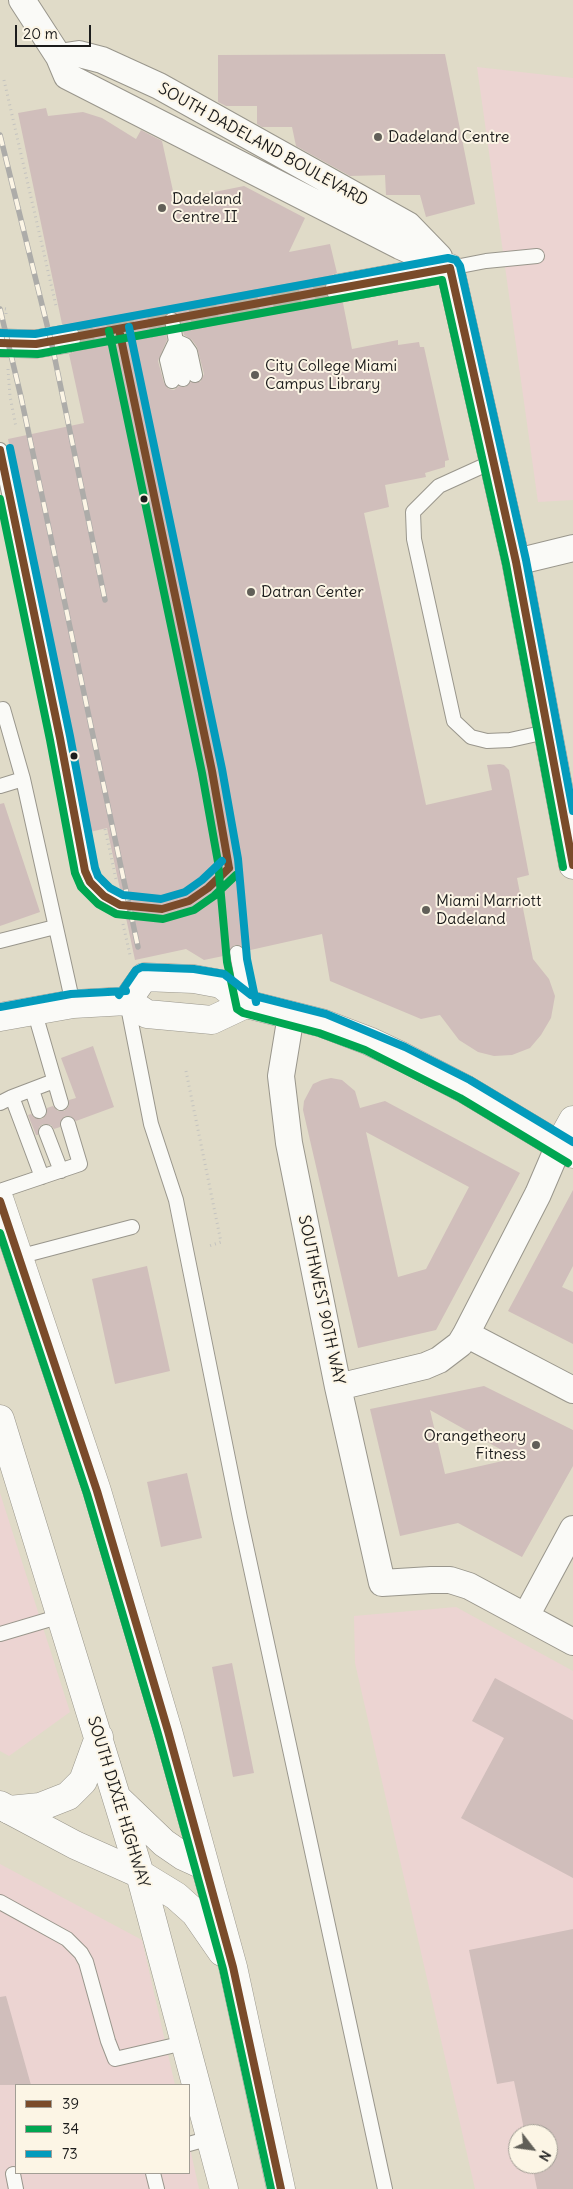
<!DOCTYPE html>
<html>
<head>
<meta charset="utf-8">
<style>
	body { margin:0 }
	#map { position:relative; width:573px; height:2189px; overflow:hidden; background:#e0dbc8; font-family:Delius,sans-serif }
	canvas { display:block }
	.legend { position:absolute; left:15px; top:2084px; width:175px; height:90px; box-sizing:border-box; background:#fcf5e5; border:1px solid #a29e95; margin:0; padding:6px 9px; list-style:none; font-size:15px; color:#1c1c1c }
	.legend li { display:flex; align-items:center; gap:10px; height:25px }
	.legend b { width:25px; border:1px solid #a29e95 }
	.north { position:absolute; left:508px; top:2124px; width:50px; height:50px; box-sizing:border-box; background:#fcf5e5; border:1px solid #a29e95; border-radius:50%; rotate:120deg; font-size:14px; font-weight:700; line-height:20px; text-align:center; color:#1c1c1c }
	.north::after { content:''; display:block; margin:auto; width:18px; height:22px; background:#615f58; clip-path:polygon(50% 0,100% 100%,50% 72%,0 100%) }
	.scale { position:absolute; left:15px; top:25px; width:76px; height:22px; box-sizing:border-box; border:2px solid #1c1c1c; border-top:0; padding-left:6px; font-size:15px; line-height:18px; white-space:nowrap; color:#1c1c1c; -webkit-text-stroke:4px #fcf5e5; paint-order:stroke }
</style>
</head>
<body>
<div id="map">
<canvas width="573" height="2189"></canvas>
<ul class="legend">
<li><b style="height:6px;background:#7a4b2a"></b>39</li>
<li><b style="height:6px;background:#00a651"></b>34</li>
<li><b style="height:6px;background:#039bbc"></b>73</li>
</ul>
<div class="north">N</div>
<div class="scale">20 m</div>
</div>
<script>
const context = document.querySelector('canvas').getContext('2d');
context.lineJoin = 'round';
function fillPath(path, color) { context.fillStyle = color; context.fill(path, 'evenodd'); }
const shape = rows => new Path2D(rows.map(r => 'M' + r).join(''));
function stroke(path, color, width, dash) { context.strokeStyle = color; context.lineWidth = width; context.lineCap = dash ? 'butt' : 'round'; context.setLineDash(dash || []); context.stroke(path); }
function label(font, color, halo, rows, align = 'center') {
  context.font = font + ' Delius,sans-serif'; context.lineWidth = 4; context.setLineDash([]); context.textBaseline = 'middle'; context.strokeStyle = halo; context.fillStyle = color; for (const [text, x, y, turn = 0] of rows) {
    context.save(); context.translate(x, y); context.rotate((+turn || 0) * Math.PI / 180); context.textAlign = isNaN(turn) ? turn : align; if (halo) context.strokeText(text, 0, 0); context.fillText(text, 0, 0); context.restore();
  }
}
fillPath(shape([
	[477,67,573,78,573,500,538,502],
	[0,1493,70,1712,9,1756,0,1751],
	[456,1607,573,1671,573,2189,475,2189,355,1663,354,1616],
	[518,2134,548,2134,548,2164,518,2164],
	[0,1864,142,1940,175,2085,16,2085,16,2173,189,2173,189,2144,199,2189,0,2189]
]), '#ecd4d2');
fillPath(shape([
	[445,54,475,204,426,217,420,195,386,195,385,175,350,176,296,146,292,127,262,127,257,124,257,106,226,106,218,102,218,55],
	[46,108,48,116,83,112,102,118,136,139,141,130,162,141,175,200,244,186,305,218,289,252,330,244,337,273,330,276,326,282,325,291,328,298,334,302,343,303,352,349,398,340,398,345,419,342,420,347,424,347,449,460,445,461,445,467,425,473,426,477,385,485,389,507,364,513,426,805,492,790,487,765,500,764,504,765,509,770,529,875,517,878,533,959,549,979,555,996,551,1018,541,1035,530,1048,512,1055,494,1056,478,1052,459,1040,440,1015,421,1019,330,981,322,934,246,951,240,945,235,945,229,950,228,955,204,960,186,949,135,960,125,913,130,910,132,904,130,900,121,894,107,828,90,832,8,439,84,423,69,354,76,351,80,345,81,336,78,329,72,325,62,324,18,113],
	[170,312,179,315,184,335,192,340,197,347,204,374,200,382,191,382,185,387,179,386,174,390,169,389,164,383,158,361,167,340,164,318],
	[4,803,40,912,0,926,0,804],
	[93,1046,114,1107,76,1121,70,1116,65,1116,60,1122,60,1127,54,1129,51,1125,43,1124,39,1127,38,1135,36,1135,28,1115,31,1114,37,1119,42,1119,47,1113,47,1108,53,1106,58,1111,64,1111,69,1106,69,1100,76,1098,61,1058],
	[331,1078,342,1080,355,1091,360,1108,385,1101,520,1173,436,1330,358,1348,303,1110,304,1101,313,1084,322,1080],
	[366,1132,469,1187,426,1269,398,1277],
	[573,1190,573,1266,562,1287,573,1292,573,1344,508,1311],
	[147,1266,170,1371,115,1384,92,1279],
	[484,1386,573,1430,573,1466,522,1557,458,1523,400,1536,370,1409],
	[430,1410,516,1458,445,1474],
	[187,1473,202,1538,161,1547,147,1482],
	[232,1663,254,1773,233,1777,212,1667],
	[495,1678,573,1720,573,1878,461,1818,504,1738,472,1721],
	[573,1929,573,2189,537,2189,532,2164,548,2164,548,2134,525,2134,514,2081,497,2084,469,1950],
	[6,1996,31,2085,0,2085,0,1997]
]), '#d0bebb');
stroke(shape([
	[66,339,340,288]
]), '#b9b5a6', 28, [28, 14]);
const lane = shape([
	[450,268,486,261,537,256],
	[172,320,183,379],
	[176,341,185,345,190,352,195,375],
	[172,381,167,360,176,341],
	[0,450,60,738,85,871,96,890,123,905],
	[494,461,439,486,413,512,414,539,454,721,471,737,487,741,510,740,546,732],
	[0,710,3,709,23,779,73,1004],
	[0,786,23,779],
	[0,941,55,927],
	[237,953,246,1001],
	[127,1002,151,1124,176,1200,240,1518,385,2189],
	[34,1010,61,1103],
	[32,1090,39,1111],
	[0,1103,12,1097],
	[46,1132,61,1171],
	[42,1177,12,1097,54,1081],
	[0,1191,80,1164,68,1124],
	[18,1257,132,1227],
	[0,1634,61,1616],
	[0,1902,67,1939,81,1953,86,1962,108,2041,115,2059,184,2043],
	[189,2144,210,2138],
	[153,2173,157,2189],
	[13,2174,16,2189]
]);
const street = shape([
	[22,0,59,57,67,76,400,246,450,268],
	[59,57,79,54,102,60,159,86,408,225,439,257],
	[516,562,573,548],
	[291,1015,281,1076,289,1143,338,1387,382,1583,431,1580,450,1580,469,1586,573,1642],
	[466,1334,538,1194,559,1145],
	[338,1387,425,1366,439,1360,460,1344,466,1334,573,1390],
	[526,1616,573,1529]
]);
const secondary = shape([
	[340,288,450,268,516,562,573,865],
	[0,343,36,344,66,339],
	[127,1001,144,977,194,979,221,984,246,1004,322,1023,369,1041,401,1056,465,1089,573,1154],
	[0,1017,73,1004,127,1001,147,1014,212,1020,246,1004],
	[559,1145,573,1120],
	[0,1805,75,1845,140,1874]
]);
const highway = shape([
	[0,1201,97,1491,168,1731,233,1967,281,2189],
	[0,1419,140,1874,224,2189],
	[117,1798,164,1843,183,1856,205,1866],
	[9,1810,40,1807,68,1796,83,1781,99,1737],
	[140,1874,176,1896,195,1913,222,1952]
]);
stroke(lane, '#99968c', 16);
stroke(street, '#99968c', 28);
stroke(secondary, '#99968c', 29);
stroke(highway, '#99968c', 29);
stroke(shape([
	[4,80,56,306],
	[0,308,6,309,6,318],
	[8,369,10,396,16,427],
	[105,829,116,879],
	[123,924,130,955],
	[186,1071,221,1242,209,1246]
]), '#c4c3bf', 3, [1, 4]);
stroke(lane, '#fafaf7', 14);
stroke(street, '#fafaf7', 26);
stroke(secondary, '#fafaf7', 28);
stroke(highway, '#fafaf7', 28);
const rail = shape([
	[0,135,52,345,105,600],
	[0,309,21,397,138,947]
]);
stroke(rail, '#adaca9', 5.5);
stroke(rail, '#fcf5e5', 4, [11]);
stroke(shape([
	[450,268,516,562,573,865],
	[119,329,212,771,229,868],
	[0,343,36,344,450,268],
	[0,450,60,738,85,871,90,882,104,896,120,905,162,909,189,901,208,888,229,868],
	[0,1201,97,1491,168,1731,233,1967,281,2189]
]), '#7a4b2a', 8);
stroke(shape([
	[109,331,202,773,218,862,227,962,237,1009,243,1013,319,1033,365,1050,460,1098,568,1163],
	[0,353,38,354,442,280,506,564,563,867],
	[0,499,50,740,75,873,81,887,98,904,116,914,163,919,194,910,214,896,236,875],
	[0,1233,87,1494,158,1734,223,1969,271,2189]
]), '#00a651', 8);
stroke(shape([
	[129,327,222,769,238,859,247,959,256,1002],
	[0,333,35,334,448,258,456,260,460,266,526,560,573,811],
	[10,448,70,736,95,868,98,876,110,888,123,895,161,899,185,892,202,880,222,861],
	[119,995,136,970,142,967,194,969,224,974,251,995,326,1014,405,1047,470,1080,573,1142],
	[0,1007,71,994,126,991]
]), '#039bbc', 8);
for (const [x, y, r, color] of [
	[378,137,5,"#615f58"],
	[162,208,5,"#615f58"],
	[255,375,5,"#615f58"],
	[144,499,4.5,"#1c1c1c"],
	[251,592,5,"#615f58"],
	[74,756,4.5,"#1c1c1c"],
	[426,910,5,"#615f58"],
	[536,1445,5,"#615f58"]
]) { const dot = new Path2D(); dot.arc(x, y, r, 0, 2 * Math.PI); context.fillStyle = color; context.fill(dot); stroke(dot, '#fcf5e5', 2); }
label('16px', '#1c1c1c', '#fcf5e5', [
	["Dadeland Centre",388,137],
	["Dadeland",172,199],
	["Centre II",172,217],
	["City College Miami",265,366],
	["Campus Library",265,384],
	["Datran Center",261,592],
	["Miami Marriott",436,901],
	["Dadeland",436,919],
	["Orangetheory",526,1436,"right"],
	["Fitness",526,1454,"right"]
], 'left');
label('16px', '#1c1c1c', '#fcf5e5', [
	["SOUTH DADELAND BOULEVARD",263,145,29],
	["SOUTHWEST 90TH WAY",321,1300,78],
	["SOUTH DIXIE HIGHWAY",118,1802,73]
]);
</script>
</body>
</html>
